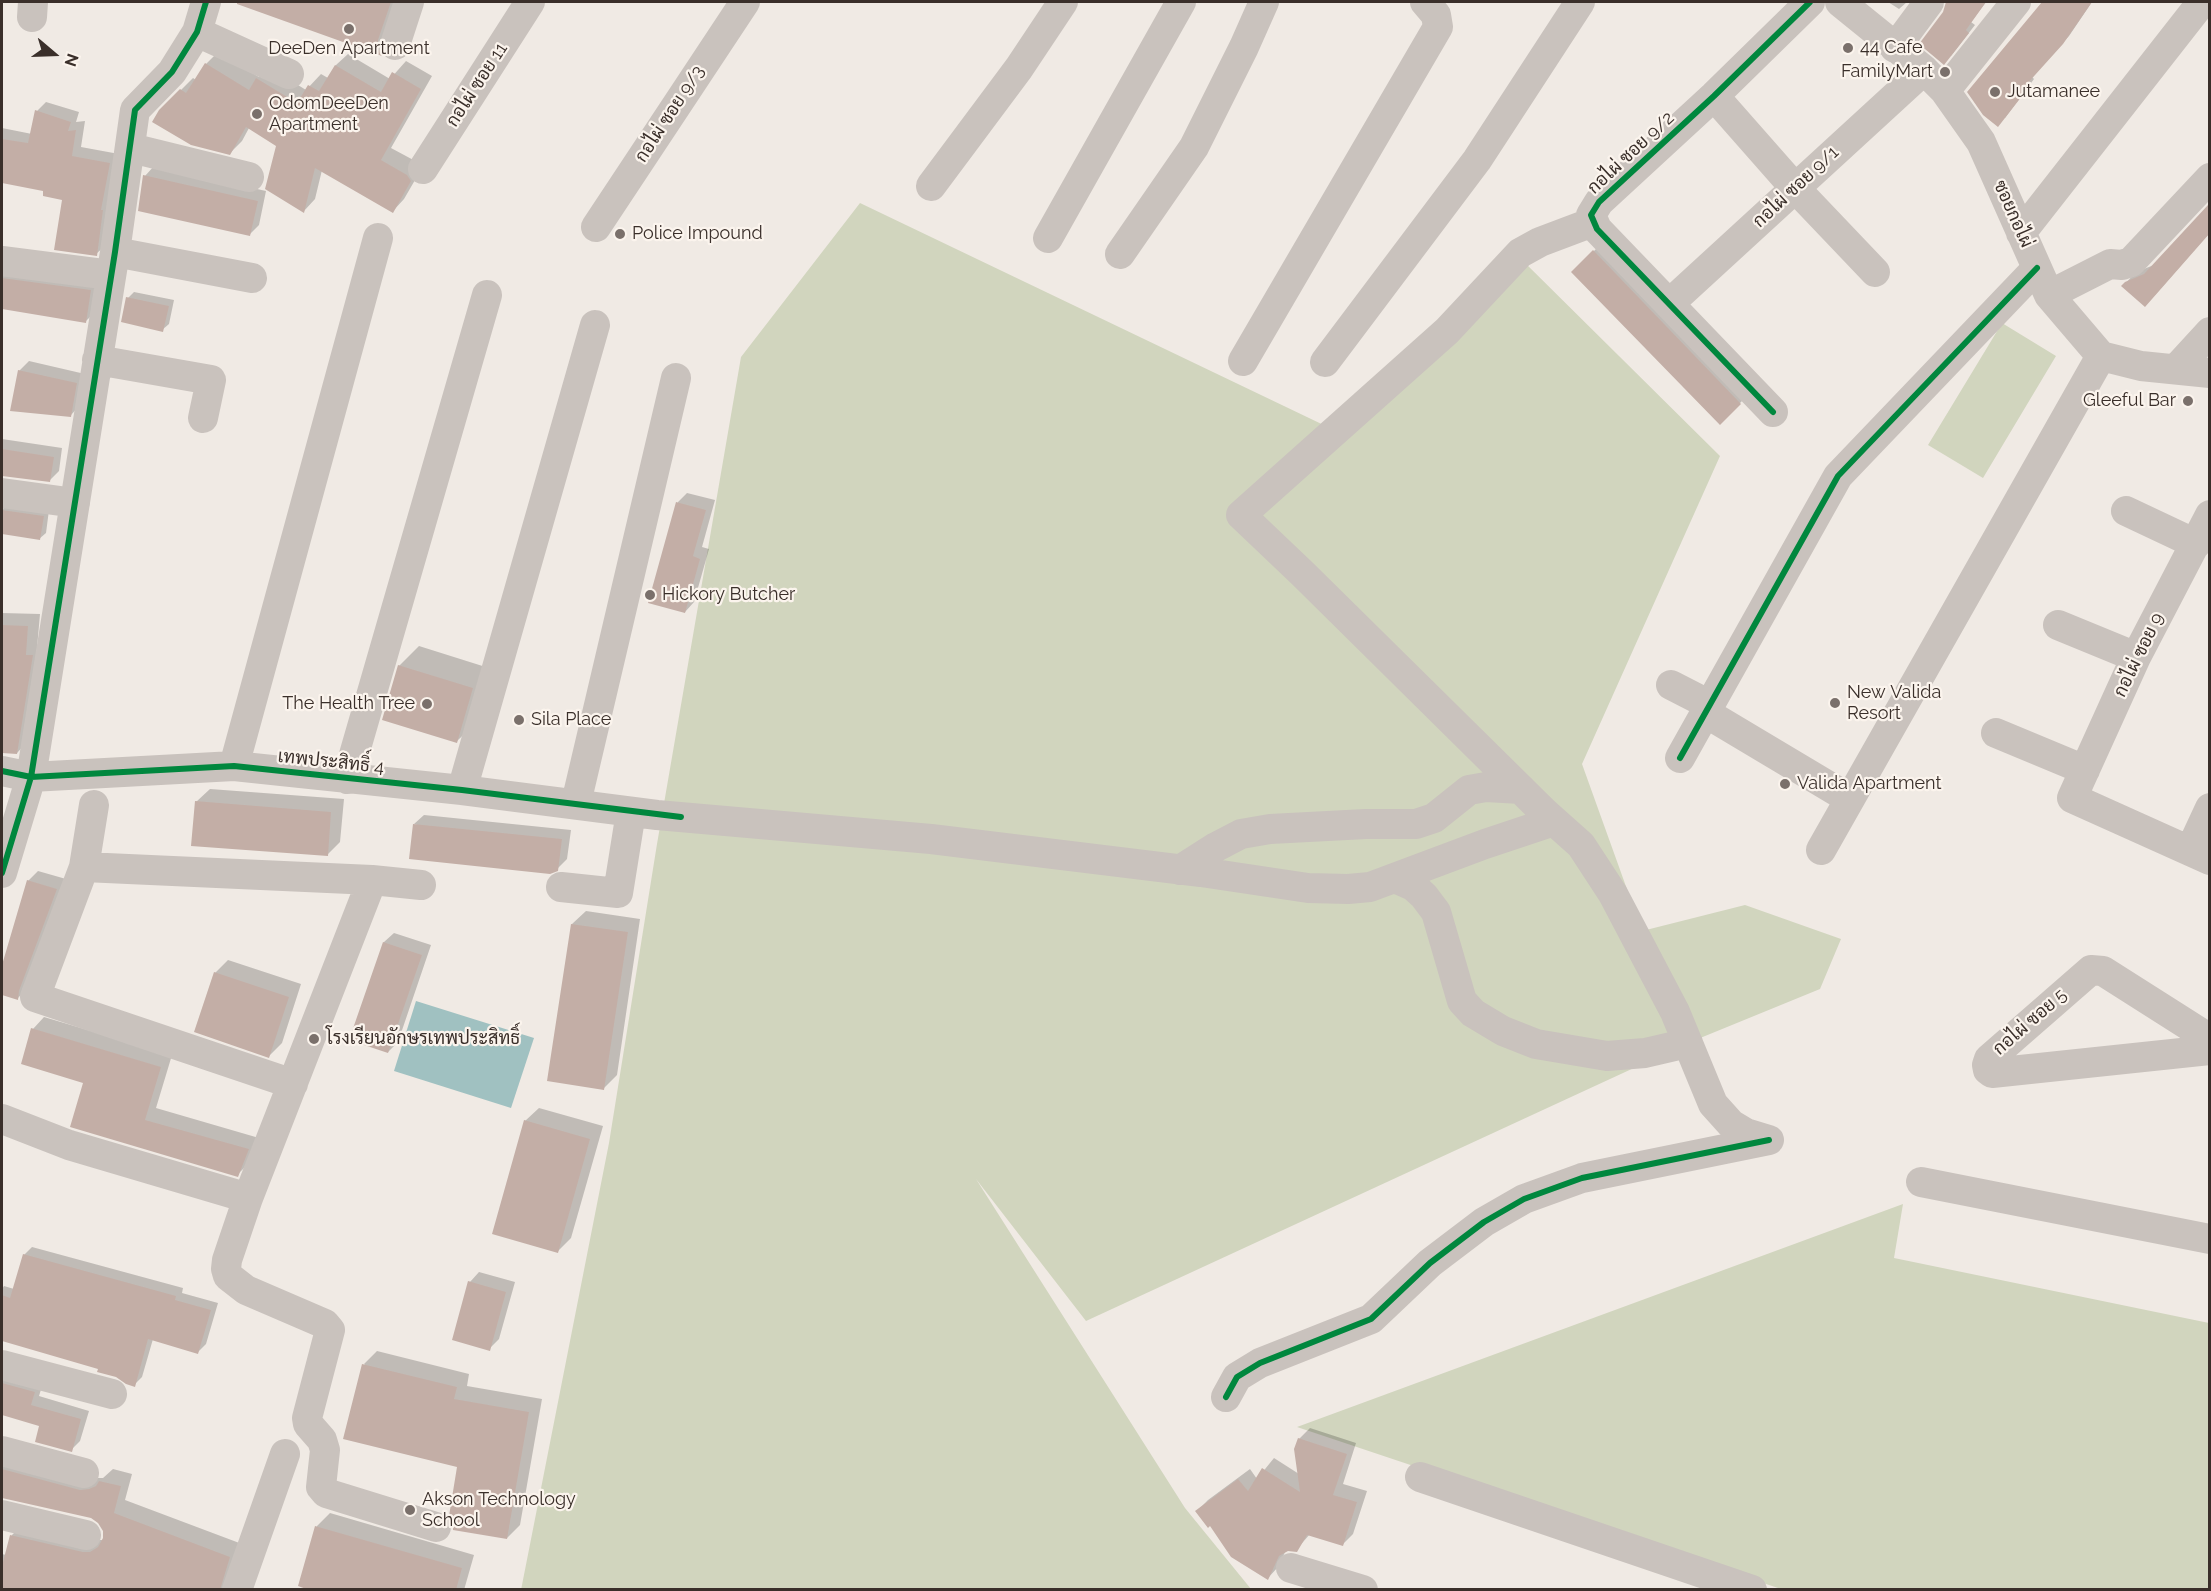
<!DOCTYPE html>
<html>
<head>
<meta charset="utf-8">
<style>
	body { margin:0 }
	#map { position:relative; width:2211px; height:1591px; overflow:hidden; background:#f0eae4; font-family:Raleway,sans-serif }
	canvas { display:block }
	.frame { position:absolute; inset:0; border:3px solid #3a2f2a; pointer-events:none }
	.north { position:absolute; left:24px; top:24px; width:60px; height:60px; -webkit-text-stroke:4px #fbf4ed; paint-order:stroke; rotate:109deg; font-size:16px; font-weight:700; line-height:24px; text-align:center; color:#3a2f2a }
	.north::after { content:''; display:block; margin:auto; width:21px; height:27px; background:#3a2f2a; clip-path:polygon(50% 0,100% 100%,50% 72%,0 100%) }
</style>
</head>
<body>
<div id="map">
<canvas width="2211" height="1591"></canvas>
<div class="frame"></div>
<div class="north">N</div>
</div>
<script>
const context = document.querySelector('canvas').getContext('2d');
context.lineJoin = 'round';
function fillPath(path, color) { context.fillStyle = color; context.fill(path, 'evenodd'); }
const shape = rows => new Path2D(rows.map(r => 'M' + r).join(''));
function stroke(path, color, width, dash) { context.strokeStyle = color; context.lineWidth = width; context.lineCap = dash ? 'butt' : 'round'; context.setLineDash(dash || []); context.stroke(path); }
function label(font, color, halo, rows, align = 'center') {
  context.font = font + ' Raleway,Sarabun,sans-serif'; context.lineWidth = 4.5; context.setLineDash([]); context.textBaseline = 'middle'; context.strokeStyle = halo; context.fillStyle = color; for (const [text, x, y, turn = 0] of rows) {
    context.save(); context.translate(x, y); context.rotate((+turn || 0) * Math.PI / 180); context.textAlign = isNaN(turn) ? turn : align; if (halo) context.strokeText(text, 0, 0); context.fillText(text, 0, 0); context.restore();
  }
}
fillPath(shape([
	[860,203,1332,429,1519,257,1720,456,1582,764,1642,931,1745,905,1841,939,1820,989,1688,1043,1086,1321,976,1179,1185,1508,1251,1589,521,1590,609,1143,657,844,741,357],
	[2002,323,2056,356,1983,478,1928,445],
	[1903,1204,1894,1258,2209,1323,2209,1589,1781,1589,1297,1427]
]), '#d1d5be');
fillPath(shape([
	[416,1001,534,1038,511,1108,394,1071]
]), '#a0c1c1');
fillPath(shape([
	[235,2,399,2,394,41,381,54],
	[1888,2,1907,2,1899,9],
	[1949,2,1986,2,1971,22,1975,25,1951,56,1944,13],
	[2044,2,2092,2,2069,36,2032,77,2034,79,2005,118,1968,92],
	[218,52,259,77,269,67,306,90,321,74,328,78,336,65,348,54,390,79,406,61,432,76,391,148,419,163,422,168,404,199,393,211,322,170,315,199,304,211,278,145,249,128,242,141,230,153,160,111,193,78,196,80,206,64],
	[46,102,79,112,76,122,85,121,81,147,119,154,106,245,96,254,64,198,45,190,2,182,2,128,32,134,37,111],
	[154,166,266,191,259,225,249,235,145,176],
	[2210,206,2210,232,2155,295,2123,286,2136,272,2154,265],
	[1607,238,1753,390,1720,423,1573,272],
	[2,267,99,282,94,313,86,321,27,296,2,293],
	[134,292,174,300,169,324,162,330,128,298],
	[29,361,85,374,80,405,71,415,19,371],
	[2,439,62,448,59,471,49,481,2,475],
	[687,493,715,500,702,547,709,549,694,602,685,612,650,602,678,502],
	[7,504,49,510,46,533,39,539,2,532,2,510],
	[2,613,40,614,29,740,17,753,2,752],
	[419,646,492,669,477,722,457,741,399,666],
	[210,789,344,799,340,842,327,855,196,802],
	[424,815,571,830,567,859,557,869,414,824],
	[38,871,66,879,27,988,18,998,2,993,2,971,28,881],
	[586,911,640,919,617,1075,604,1088,572,924],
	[394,933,431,945,398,1042,388,1052,351,1039,384,942],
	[228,960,301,984,282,1043,269,1056,215,973],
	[44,1017,172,1055,156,1108,259,1138,249,1163,237,1175,72,1126,84,1082,33,1029],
	[539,1108,603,1126,571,1238,558,1251,525,1121],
	[32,1247,183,1288,182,1293,218,1303,206,1344,198,1352,153,1339,142,1377,134,1385,100,1368,2,1339,2,1289,4,1286,14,1289,24,1255],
	[479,1272,515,1282,499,1339,489,1349,470,1282],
	[377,1351,469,1374,467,1386,542,1399,520,1525,507,1538,459,1466,364,1364],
	[2,1371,43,1383,39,1396,89,1411,80,1441,71,1450,41,1425,2,1414],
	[1310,1428,1356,1443,1343,1484,1367,1491,1353,1534,1343,1544,1310,1534,1296,1550,1286,1550,1278,1567,1268,1578,1197,1511,1208,1500,1250,1469,1257,1479,1274,1458,1299,1474,1299,1439],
	[2,1450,93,1478,103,1478,113,1469,132,1474,125,1500,242,1544,227,1590,2,1590,2,1554,6,1555,12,1535,24,1523,95,1540,104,1540,104,1530,99,1522,91,1517,2,1497],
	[330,1513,474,1555,464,1590,314,1590,300,1585,317,1526]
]), '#0003');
fillPath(shape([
	[237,2,391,2,378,40,378,48,382,56,237,4],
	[1946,2,1986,2,1966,30,1969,33,1944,65,1919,44,1943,12],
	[2042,2,2092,2,2063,44,2026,85,2029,87,1998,127,1983,115,1967,92],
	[205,63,249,90,256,78,297,103,308,85,319,91,335,65,381,92,392,72,421,89,381,160,407,175,411,181,393,213,315,168,304,213,265,189,276,146,246,127,230,155,191,145,152,122,159,110,180,89,186,93],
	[35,110,71,122,68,131,76,130,72,156,110,163,101,210,103,210,97,256,54,250,62,200,43,196,43,191,2,183,2,139,28,143],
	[143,175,258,201,250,236,138,211],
	[2208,205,2210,233,2145,307,2121,286,2125,282,2144,274],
	[1593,250,1741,404,1720,425,1571,272],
	[2,278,91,290,86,323,2,309],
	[126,297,169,306,163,332,121,322],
	[18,370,77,383,71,417,10,411],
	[2,449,54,457,50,482,2,476],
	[676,502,706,510,693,556,700,559,685,613,648,603],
	[2,510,44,516,40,540,2,534],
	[2,625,28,626,26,655,33,655,17,754,2,753],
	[398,665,473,688,457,743,382,720],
	[195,801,331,812,328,856,191,846],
	[413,824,562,839,558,871,550,874,409,859],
	[27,880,57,889,19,991,18,1000,2,995,2,965],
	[571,924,628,932,604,1090,547,1081],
	[383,942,422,955,388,1053,349,1040],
	[214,972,289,997,269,1058,194,1032],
	[31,1028,161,1067,145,1120,249,1149,238,1177,70,1127,83,1083,21,1064],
	[524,1120,590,1139,558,1253,492,1234],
	[23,1254,176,1296,175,1300,211,1310,198,1354,148,1339,135,1387,126,1384,116,1377,97,1372,98,1369,2,1341,2,1295,10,1298],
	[468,1281,506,1292,490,1351,452,1340],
	[362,1364,457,1387,454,1399,529,1412,507,1539,453,1530,453,1523,449,1516,457,1467,343,1439],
	[2,1383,35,1392,31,1405,81,1419,72,1452,35,1442,39,1426,2,1415],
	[1298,1438,1347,1454,1333,1495,1357,1502,1343,1546,1307,1535,1297,1552,1288,1551,1279,1556,1268,1580,1231,1557,1210,1526,1208,1528,1195,1511,1238,1479,1248,1491,1262,1468,1300,1492,1294,1449],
	[2,1469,80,1490,89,1489,96,1486,99,1481,121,1486,114,1513,230,1557,220,1590,2,1590,2,1562,3,1562,10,1535,83,1552,90,1552,98,1547,103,1538,103,1531,98,1523,91,1518,2,1498],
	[315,1526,462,1568,456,1590,309,1590,298,1586]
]), '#c3aea6');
stroke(shape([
	[1840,2,1924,70,1945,91,1981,142,2049,295,2101,356,2141,366,2210,373],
	[32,17,33,2],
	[197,32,289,74],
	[395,45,409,2],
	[1895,48,1929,2],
	[1945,91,2016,2],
	[1714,96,1795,188,1875,272],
	[131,148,249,177],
	[423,169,530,2],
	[931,186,1019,68,1063,2],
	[1593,222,1540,242,1520,253,1447,331,1241,515,1303,574,1544,812,1581,845,1613,894,1675,1012,1713,1104,1731,1124,1746,1133,1769,1140],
	[596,227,745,2],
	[2021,233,2202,2],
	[1048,238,1181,2],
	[115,252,252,278],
	[1120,254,1194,147,1244,47,1264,2],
	[2,261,111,275],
	[2049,295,2110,264,2122,265,2131,262,2210,178],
	[1669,304,1924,70],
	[97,360,211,380,203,418],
	[1243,361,1438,27,1436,15,1425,2],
	[1325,362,1477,160,1580,2],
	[2176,369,2210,332],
	[1773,412,1597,229,1591,215,1599,202,1714,96,1810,2],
	[2,493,75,503],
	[2126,511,2196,544],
	[2210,515,2136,657,2072,798,2210,860],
	[2058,625,2136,657],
	[1671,685,1710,705],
	[1706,713,1850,799],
	[1996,733,2085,770],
	[1680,758,1838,476,2037,268],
	[234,766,378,238],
	[2,771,31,777,234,766,462,790,657,815,931,839,1201,872,1308,888,1348,889,1370,887,1485,844,1554,821],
	[347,779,487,295],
	[462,790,595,325],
	[576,803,676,378],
	[1821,850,2101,356],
	[2190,851,2210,808],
	[84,867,94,805],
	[1180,870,1216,847,1241,834,1270,829,1366,824,1416,824,1434,818,1469,790,1486,787,1521,789],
	[2,873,31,777,115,252,135,110,172,72,197,32,206,2],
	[1395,878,1413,886,1424,896,1436,912,1462,1001,1473,1013,1503,1031,1536,1044,1607,1056,1645,1053,1688,1043],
	[421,885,372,880,248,1198,227,1260,226,1269,228,1276,246,1290,325,1324,330,1330,307,1418,308,1424,322,1440,325,1450,321,1487,326,1493,436,1527],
	[561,887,618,893,631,812],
	[2210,1039,2103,971,2091,970,1989,1059,1987,1065,1988,1070,1992,1073,2210,1050],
	[293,1084,35,997,84,867,372,880],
	[2,1119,69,1145,248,1198],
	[1921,1182,2210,1239],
	[2,1365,112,1394],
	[1226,1397,1237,1377,1260,1363,1371,1319,1430,1263,1484,1222,1524,1199,1582,1178,1769,1140],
	[2,1451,84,1473],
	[1420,1477,1752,1590],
	[2,1515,86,1535],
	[1291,1568,1363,1590],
	[237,1590,285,1454]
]), '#c9c2bd', 30);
stroke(shape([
	[1773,412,1597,229,1591,215,1599,202,1714,96,1810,2],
	[1680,758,1838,476,2037,268],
	[2,771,31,777,234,766,462,790,681,817],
	[2,873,31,777,115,252,135,110,172,72,197,32,206,2],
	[1226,1397,1237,1377,1260,1363,1371,1319,1430,1263,1484,1222,1524,1199,1582,1178,1769,1140]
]), '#00873e', 6);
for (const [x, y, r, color] of [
	[349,29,6,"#7a706b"],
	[1848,48,6,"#7a706b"],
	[1945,72,6,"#7a706b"],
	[1995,92,6,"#7a706b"],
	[257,114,6,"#7a706b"],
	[620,234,6,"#7a706b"],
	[2188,401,6,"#7a706b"],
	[650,595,6,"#7a706b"],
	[1835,703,6,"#7a706b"],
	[427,704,6,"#7a706b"],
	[519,720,6,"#7a706b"],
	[1785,784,6,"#7a706b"],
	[314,1039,6,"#7a706b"],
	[410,1510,6,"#7a706b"]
]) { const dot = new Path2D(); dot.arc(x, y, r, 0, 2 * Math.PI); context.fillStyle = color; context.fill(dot); stroke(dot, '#fbf4ed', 2); }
label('18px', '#3a2f2a', '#fbf4ed', [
	["44 Cafe",1860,48],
	["DeeDen Apartment",349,49,"center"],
	["FamilyMart",1933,72,"right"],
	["Jutamanee",2007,92],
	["OdomDeeDen",269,104],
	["Apartment",269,125],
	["Police Impound",632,234],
	["Gleeful Bar",2176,401,"right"],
	["Hickory Butcher",662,595],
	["New Valida",1847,693],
	["Resort",1847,714],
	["The Health Tree",415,704,"right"],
	["Sila Place",531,720],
	["Valida Apartment",1797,784],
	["โรงเรียนอักษรเทพประสิทธิ์",326,1039],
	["Akson Technology",422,1500],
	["School",422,1521]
], 'left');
label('18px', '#3a2f2a', '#fbf4ed', [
	["กอไผ่ ซอย 11",477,85,-57],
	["กอไผ่ ซอย 9/3",670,114,-57],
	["กอไผ่ ซอย 9/2",1631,153,-43],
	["กอไผ่ ซอย 9/1",1796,187,-43],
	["ซอยกอไผ่",2013,214,66],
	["กอไผ่ ซอย 9",2139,655,-64],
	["เทพประสิทธิ์ 4",331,762,6],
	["กอไผ่ ซอย 5",2030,1022,-41]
]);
</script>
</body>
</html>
